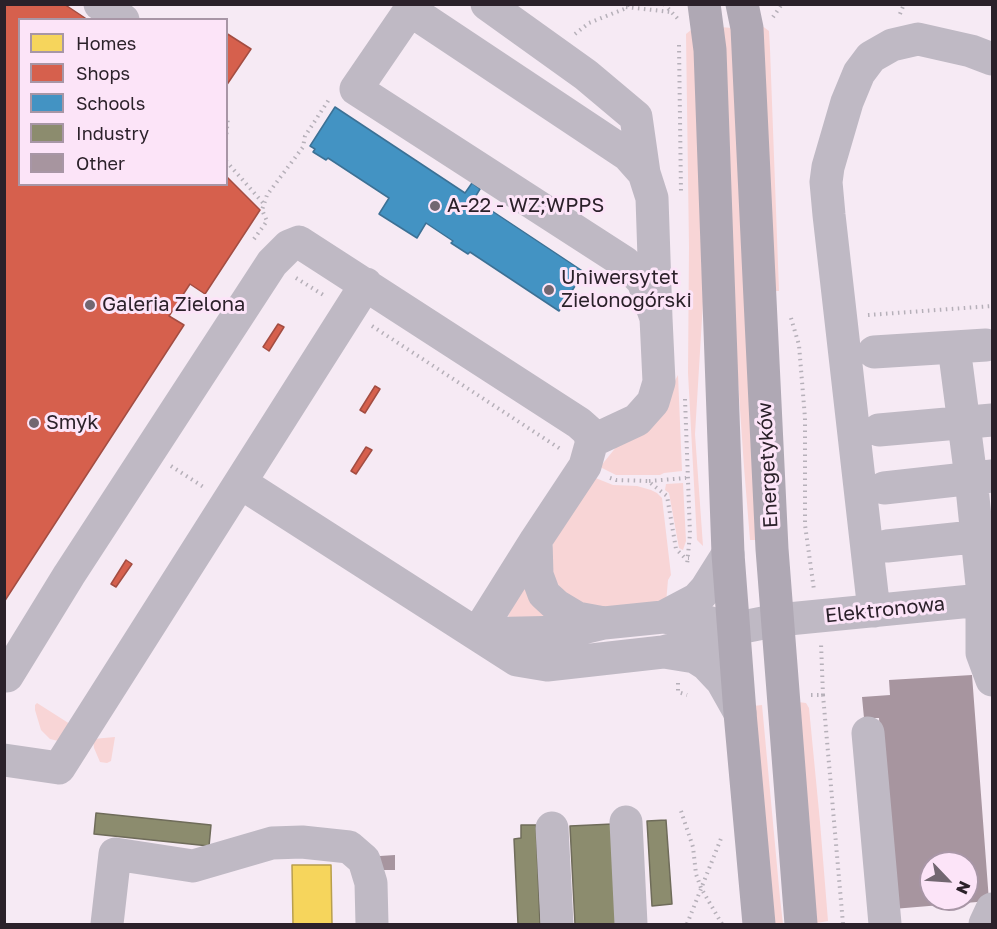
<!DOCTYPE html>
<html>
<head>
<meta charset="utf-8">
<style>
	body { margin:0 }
	#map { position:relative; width:997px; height:929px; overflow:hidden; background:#f6eaf4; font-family:"Golos Text",sans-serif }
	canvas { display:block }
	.frame { position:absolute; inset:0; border:6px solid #2b212a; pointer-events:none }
	.legend { position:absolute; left:18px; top:18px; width:210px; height:168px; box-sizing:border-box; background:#fce4f8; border:2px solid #a896a6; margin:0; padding:8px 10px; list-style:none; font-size:18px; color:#2b212a }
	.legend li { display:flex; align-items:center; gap:12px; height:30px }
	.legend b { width:30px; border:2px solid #a896a6 }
	.north { position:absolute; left:919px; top:851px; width:60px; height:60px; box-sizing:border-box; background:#fce4f8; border:2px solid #a896a6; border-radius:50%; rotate:115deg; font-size:16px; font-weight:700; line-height:24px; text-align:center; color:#2b212a }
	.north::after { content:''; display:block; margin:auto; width:21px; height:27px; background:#726771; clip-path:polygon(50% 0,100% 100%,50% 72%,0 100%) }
</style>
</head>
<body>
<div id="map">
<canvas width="997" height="929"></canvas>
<div class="frame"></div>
<ul class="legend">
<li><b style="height:16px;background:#f6d55c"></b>Homes</li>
<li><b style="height:16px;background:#d6604d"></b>Shops</li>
<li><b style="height:16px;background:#4393c3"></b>Schools</li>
<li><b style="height:16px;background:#8c8c6e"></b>Industry</li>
<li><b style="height:16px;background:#a7959f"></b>Other</li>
</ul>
<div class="north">N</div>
</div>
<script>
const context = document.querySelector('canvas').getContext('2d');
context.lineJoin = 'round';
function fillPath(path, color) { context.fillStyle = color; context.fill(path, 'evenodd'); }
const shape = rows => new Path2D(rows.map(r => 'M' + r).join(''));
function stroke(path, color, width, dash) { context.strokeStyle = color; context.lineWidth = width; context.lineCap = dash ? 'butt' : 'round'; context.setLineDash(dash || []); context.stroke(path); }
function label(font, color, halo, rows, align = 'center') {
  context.font = font + ' "Golos Text",sans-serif'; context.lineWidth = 6; context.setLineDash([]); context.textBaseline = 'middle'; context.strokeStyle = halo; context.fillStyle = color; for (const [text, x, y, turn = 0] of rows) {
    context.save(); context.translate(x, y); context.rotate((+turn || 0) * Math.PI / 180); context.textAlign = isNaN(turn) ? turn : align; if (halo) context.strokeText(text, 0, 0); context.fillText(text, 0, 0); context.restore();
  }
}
fillPath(shape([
	[761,25,769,31,770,49,779,291,768,291],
	[719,27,733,28,759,540,750,540,744,467,727,220],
	[691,30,694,32,703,302,695,434,703,546,697,540,688,373,689,247,686,34],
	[678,375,682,471,664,473,660,475,616,475,600,467,617,446,668,393],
	[593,477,613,485,637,486,651,490,657,493,662,498,671,575,668,580,666,603,584,612,547,573,554,538],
	[683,483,686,541,683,550,679,548,669,493,665,490,666,484],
	[528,578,556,621,510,618,508,616],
	[798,702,806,703,809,708,820,822,828,921,817,923],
	[37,703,70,724,58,741,50,739,41,730,35,710,35,705],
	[762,705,780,898,783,924,772,924,753,706],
	[115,737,111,761,107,763,100,762,94,748,93,739]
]), '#f8d5d6');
const homes = shape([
	[292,865,331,865,332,924,293,924,292,865]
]);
fillPath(homes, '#f6d55c');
stroke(homes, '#b99f4d', 1.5);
const shops = shape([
	[4,4,64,4,88,20,20,20,20,184,226,184,226,176,260,210,205,294,190,284,169,316,184,325,4,602,4,4],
	[226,33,251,49,226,86,226,33],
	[278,324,284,327,269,351,263,347,278,324],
	[375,386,380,389,365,413,360,410,375,386],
	[366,447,372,450,356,474,351,471,366,447],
	[126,560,132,564,116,587,111,584,126,560]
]);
fillPath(shops, '#d6604d');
stroke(shops, '#a34d42', 1.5);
const schools = shape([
	[335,107,465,193,472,183,480,189,474,199,584,272,559,311,470,252,468,254,451,243,453,241,426,223,417,238,379,214,389,198,328,158,326,160,313,152,315,149,310,146,335,107]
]);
fillPath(schools, '#4393c3');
stroke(schools, '#3c7195', 1.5);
const industry = shape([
	[96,813,211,825,209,846,94,834,96,813],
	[666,820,672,904,652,906,647,821,666,820],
	[613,824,617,924,575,924,570,826,613,824],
	[521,825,536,825,540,924,518,924,514,839,521,838,521,825]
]);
fillPath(industry, '#8c8c6e');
stroke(industry, '#6f6c5a', 1.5);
fillPath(shape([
	[972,675,989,901,893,909,879,718,864,718,862,697,890,695,889,680],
	[931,863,967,863,967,899,931,899],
	[395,855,395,870,380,870,380,856]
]), '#a7959f');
stroke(shape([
	[664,4,678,19],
	[626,7,671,12],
	[900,14,904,4],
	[773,17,782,4],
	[575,34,589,23,624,9,629,4],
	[679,45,681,193],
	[226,140,228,117],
	[226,161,264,204],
	[254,239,267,221,262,210,267,195,303,147,305,136,330,98],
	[296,278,325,296],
	[868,315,992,306],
	[791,318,799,345,805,418,805,525,814,590],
	[372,326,562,450],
	[685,399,690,534,687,565],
	[171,466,205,488],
	[610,478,616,480,648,481,667,496,676,549,685,558,689,558],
	[649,481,686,478],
	[678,683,678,692,687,695],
	[811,695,823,695,821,643],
	[823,695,843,924],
	[681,811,693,847,696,874,701,888,722,924],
	[687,924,722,836]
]), '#b6b0b9', 4, [1.5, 4.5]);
stroke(shape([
	[100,4,123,20],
	[487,4,586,75,636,117,644,173],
	[954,347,971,478,982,585,982,653,992,680],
	[874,352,986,345],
	[879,430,992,420],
	[241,483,517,660,547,665,663,652,709,640,733,629,778,620,992,599],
	[884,488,992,476],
	[536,540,537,575,544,594,557,606,577,618,604,623],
	[887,546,992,535],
	[874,611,829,215,826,182,828,167,847,102,859,73,871,57,892,45,918,39,971,51,992,59],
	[663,617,697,599,706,589,728,554],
	[477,634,536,540,585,466,592,441,637,420,653,402,659,382,656,318,643,281,624,262,356,89,410,10,628,155,644,173,652,198,656,318],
	[477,634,566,632,604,623,663,617,707,622,733,629],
	[664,652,695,657,706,664,722,681,740,713],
	[7,676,69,575,272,263,289,246,299,242,579,423,588,431,592,441],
	[868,733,885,924],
	[4,760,59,768,366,284],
	[626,822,631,924],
	[552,828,557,924],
	[107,924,115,854,193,866,272,843,302,842,349,847,364,860,371,883,372,924],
	[985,924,992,909]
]), '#bfb9c4', 33);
stroke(shape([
	[704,4,710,50,728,554,740,713,759,924],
	[742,4,747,28,772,549,801,924]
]), '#afa8b4', 33);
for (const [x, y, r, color] of [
	[435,206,6,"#726771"],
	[549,290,6,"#726771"],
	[90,305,6,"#726771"],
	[34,423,6,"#726771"]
]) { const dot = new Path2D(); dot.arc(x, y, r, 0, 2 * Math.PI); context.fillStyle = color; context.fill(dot); stroke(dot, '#fce4f8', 2); }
label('20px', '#2b212a', '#fce4f8', [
	["A-22 - WZ;WPPS",447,206],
	["Uniwersytet",561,278],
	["Zielonogórski",561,301],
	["Galeria Zielona",102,305],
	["Smyk",46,423]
], 'left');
label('20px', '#2b212a', '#fce4f8', [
	["Energetyków",768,465,-93],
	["Elektronowa",885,610,-6]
]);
</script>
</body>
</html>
